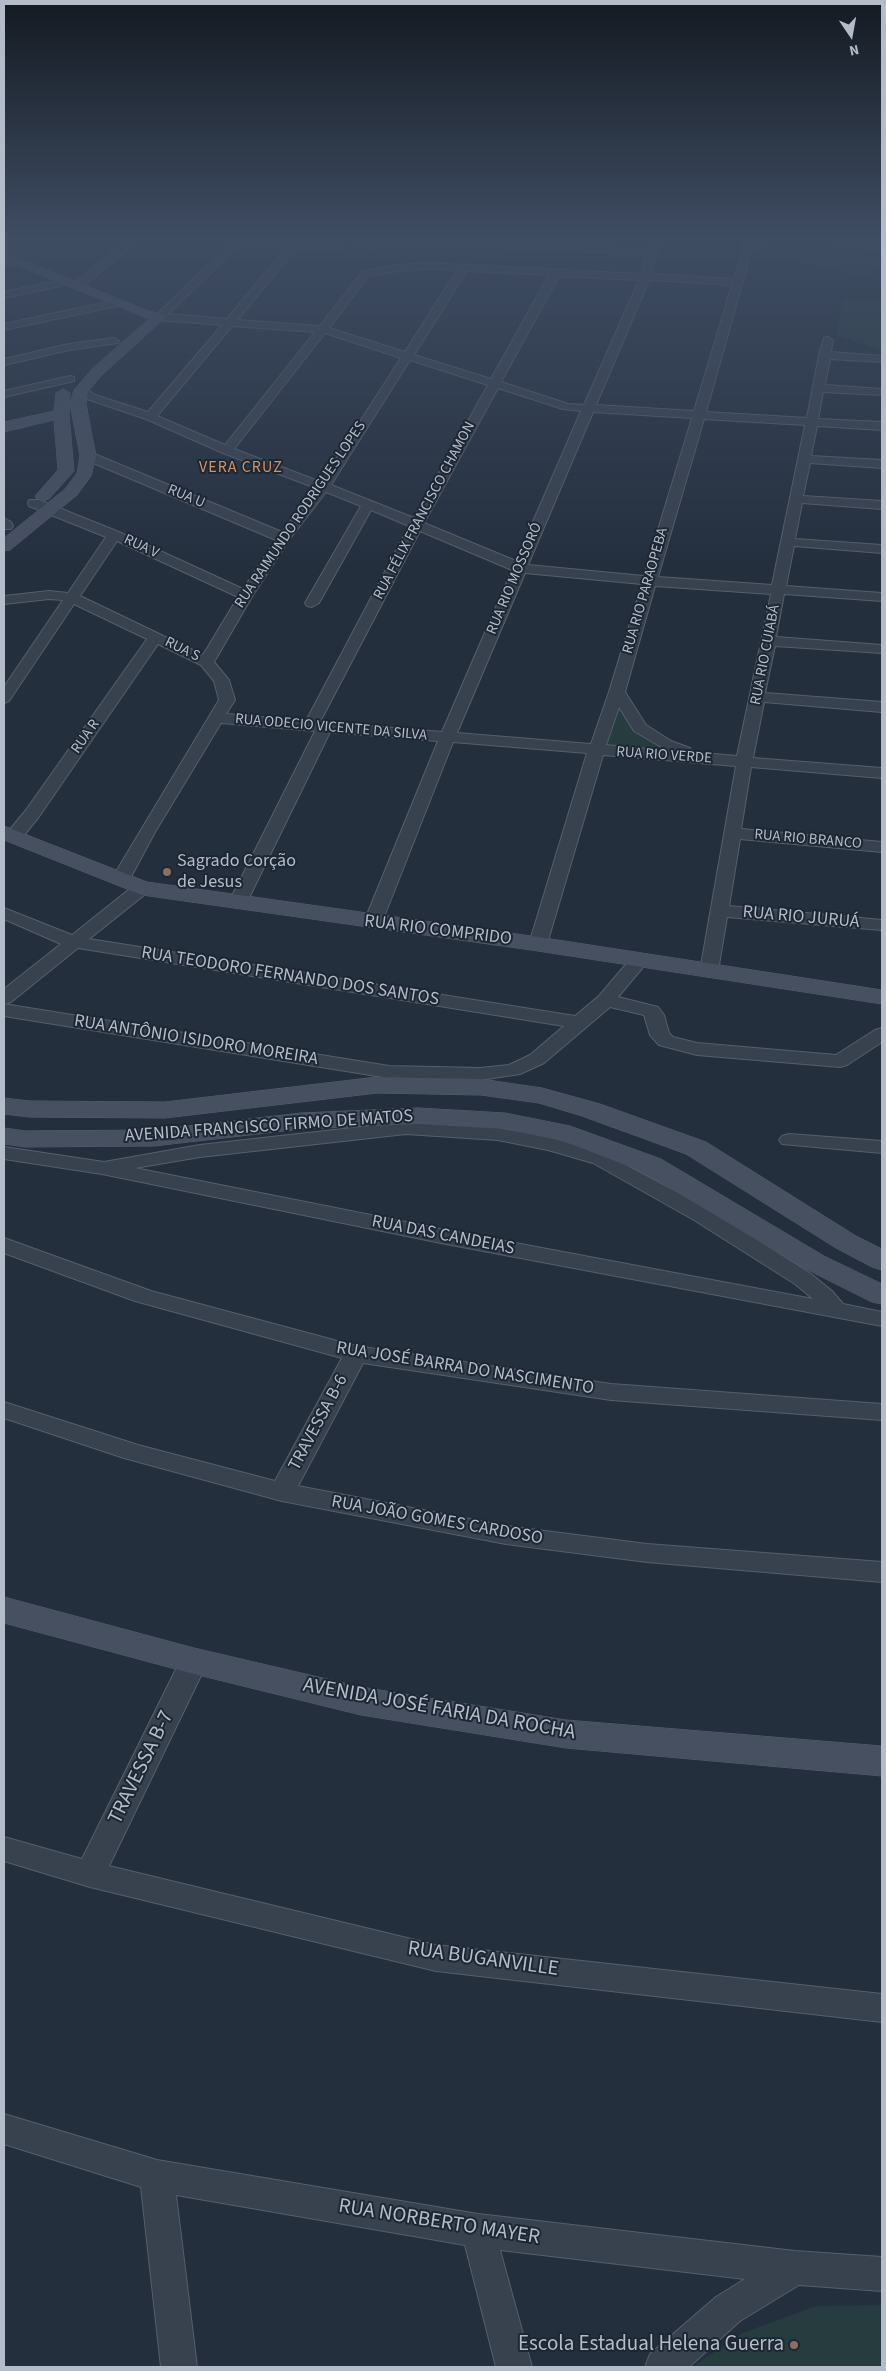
<!DOCTYPE html>
<html>
<head>
<meta charset="utf-8">
<style>
	body { margin:0 }
	#map { position:relative; width:886px; height:2371px; overflow:hidden; background:#242f3e; font-family:"Source Sans 3",sans-serif }
	canvas { display:block }
	.frame { position:absolute; inset:0; border:5px solid #b4bcc9; pointer-events:none }
	.north { position:absolute; left:826px; top:10px; width:50px; height:50px; -webkit-text-stroke:4px #1d2633; paint-order:stroke; rotate:168deg; font-size:14px; font-weight:700; line-height:20px; text-align:center; color:#b4bcc9 }
	.north::after { content:''; display:block; margin:auto; width:18px; height:22px; background:#b4bcc9; clip-path:polygon(50% 0,100% 100%,50% 72%,0 100%) }
</style>
</head>
<body>
<div id="map">
<canvas width="886" height="2371"></canvas>
<div class="frame"></div>
<div class="north">N</div>
</div>
<script>
const context = document.querySelector('canvas').getContext('2d');
context.lineJoin = 'round';
function fillPath(path, color) { context.fillStyle = color; context.fill(path, 'evenodd'); }
const shape = rows => new Path2D(rows.map(r => 'M' + r).join(''));
function stroke(path, color, width, dash) { context.strokeStyle = color; context.lineWidth = width; context.lineCap = dash ? 'butt' : 'round'; context.setLineDash(dash || []); context.stroke(path); }
function label(font, color, halo, rows, align = 'center') {
  context.font = font + ' "Source Sans 3",sans-serif'; context.lineWidth = 4; context.setLineDash([]); context.textBaseline = 'middle'; context.strokeStyle = halo; context.fillStyle = color; for (const [text, x, y, turn = 0] of rows) {
    context.save(); context.translate(x, y); context.rotate((+turn || 0) * Math.PI / 180); context.textAlign = isNaN(turn) ? turn : align; if (halo) context.strokeText(text, 0, 0); context.fillText(text, 0, 0); context.restore();
  }
}
fillPath(shape([
	[819,237,882,237,882,254,813,239],
	[800,243,882,260,882,268,860,276,767,255],
	[842,299,882,302,882,351,837,335],
	[616,701,628,720,686,755,601,748],
	[882,2305,882,2367,692,2367,743,2333,816,2306]
]), '#263c3f');
const street = shape([
	[132,237,143,237,81,288,73,288,73,284,132,237],
	[237,237,248,237,246,239,341,245,343,247,338,250,297,248,237,320,320,326,362,272,366,271,397,265,429,263,641,274,646,255,432,244,374,248,356,247,351,244,354,237,364,237,362,241,374,242,432,238,649,249,655,237,665,237,657,252,651,274,734,279,742,252,742,237,752,237,752,245,766,237,778,237,751,253,706,412,807,418,819,355,824,338,828,337,833,340,831,352,882,356,882,362,830,359,825,385,882,389,882,395,823,392,818,419,882,422,882,430,817,426,811,456,882,460,882,468,810,463,803,496,882,501,882,509,802,503,795,539,882,545,882,553,794,546,786,586,882,593,882,601,784,594,776,637,882,645,882,653,775,646,765,693,882,702,882,712,764,702,753,758,882,768,882,778,751,767,741,829,882,842,882,852,740,839,729,906,882,920,882,930,727,917,718,971,716,975,709,977,702,975,700,971,736,766,603,755,547,944,544,948,532,948,529,944,587,753,453,742,382,922,379,926,367,926,364,922,438,741,330,732,247,902,244,906,232,906,229,902,315,731,221,723,155,832,132,875,132,879,129,883,123,884,117,883,114,875,219,700,214,681,201,665,158,644,38,818,20,840,8,840,6,836,8,832,26,810,147,639,74,604,9,701,4,703,4,687,63,600,49,599,4,604,4,596,49,591,68,593,106,537,29,506,28,503,29,500,39,500,119,532,243,589,276,540,84,459,82,456,84,453,92,453,282,532,316,488,223,453,146,419,87,399,75,390,81,387,85,388,95,395,148,412,222,325,159,320,154,317,237,237],
	[240,245,287,247,227,319,168,314,240,245],
	[429,269,457,270,405,352,329,328,369,276,397,271,429,269],
	[467,271,549,275,491,379,414,355,467,271],
	[559,276,639,280,584,405,568,404,501,382,559,276],
	[649,280,732,285,694,411,596,405,649,280],
	[232,326,315,332,225,445,157,416,232,326],
	[325,333,401,358,321,482,234,449,325,333],
	[410,360,488,385,414,518,331,485,410,360],
	[498,388,563,409,581,411,516,561,424,523,498,388],
	[593,412,692,418,644,576,528,565,593,412],
	[704,419,805,425,772,585,658,577,704,419],
	[326,492,361,506,305,603,307,606,312,607,319,603,371,510,409,526,306,721,226,714,235,700,229,680,214,662,253,595,289,540,326,492],
	[420,531,512,570,442,732,320,722,420,531],
	[117,541,238,597,203,655,80,596,117,541],
	[525,573,642,584,609,692,591,744,457,733,525,573],
	[655,586,771,594,737,756,691,752,690,748,671,741,646,725,625,692,655,586],
	[619,707,634,731,668,751,606,745,619,707],
	[16,259,19,260,19,264,4,267,4,261,16,259],
	[66,279,71,282,70,284,4,298,4,292,66,279],
	[117,300,121,301,121,305,4,330,4,324,117,300],
	[114,338,119,341,118,343,69,350,4,365,4,359,69,344,114,338],
	[70,376,74,377,74,381,4,397,4,391,70,376],
	[4,518,11,522,13,526,11,529,4,529,4,518],
	[142,883,148,884,151,888,148,892,89,939,575,1016,599,996,633,956,640,954,647,956,649,960,618,997,658,1007,664,1015,669,1033,673,1037,697,1043,836,1055,875,1030,882,1028,882,1042,847,1065,840,1067,697,1055,659,1045,650,1035,644,1015,610,1007,544,1063,520,1074,480,1080,389,1078,4,1016,4,1004,389,1066,480,1068,509,1065,530,1055,564,1026,78,948,11,1002,4,1004,4,989,61,944,4,919,4,908,72,935,136,884,142,883],
	[406,1122,498,1128,552,1138,607,1155,710,1210,811,1274,832,1291,843,1304,882,1312,882,1326,446,1244,102,1174,4,1159,4,1147,104,1162,200,1145,406,1122],
	[406,1134,498,1140,548,1150,593,1163,694,1220,795,1284,813,1299,446,1230,135,1168,200,1157,406,1134],
	[789,1134,882,1141,882,1153,782,1144,779,1140,782,1136,789,1134],
	[4,1238,151,1291,356,1346,611,1384,882,1404,882,1420,611,1400,363,1363,298,1486,506,1526,647,1544,882,1562,882,1582,647,1562,506,1544,282,1501,124,1458,4,1418,4,1402,138,1445,275,1481,342,1358,135,1301,4,1253,4,1238],
	[194,1651,204,1654,208,1661,109,1866,436,1945,882,1994,882,2022,436,1971,90,1887,4,1861,4,1837,82,1859,180,1661,184,1654,194,1651],
	[4,2114,157,2160,478,2214,795,2251,882,2257,882,2291,799,2285,740,2321,689,2367,645,2367,650,2354,716,2297,745,2279,500,2250,532,2367,496,2367,465,2245,176,2195,197,2367,161,2367,141,2187,4,2144,4,2114]
]);
const secondary = shape([
	[4,252,148,311,164,314,166,317,103,374,88,391,86,404,96,456,91,476,77,495,10,550,4,551,4,538,65,489,77,473,80,456,70,404,74,390,93,368,149,319,4,260,4,252],
	[63,389,70,393,69,414,74,471,49,499,43,501,37,499,35,496,58,470,54,420,4,432,4,422,54,411,56,393,63,389],
	[4,826,147,882,538,937,882,990,882,1004,538,951,142,895,4,840,4,826],
	[377,1077,481,1079,542,1088,600,1104,706,1142,856,1236,882,1249,882,1270,872,1267,836,1248,686,1154,582,1116,539,1103,481,1095,377,1093,165,1118,29,1117,4,1114,4,1098,29,1101,165,1102,377,1077],
	[418,1108,505,1113,570,1126,661,1159,824,1256,882,1284,882,1304,872,1302,804,1268,641,1171,563,1141,505,1129,418,1124,301,1129,154,1146,25,1147,4,1144,4,1128,25,1131,154,1130,301,1113,418,1108],
	[4,1597,194,1648,361,1687,566,1720,882,1746,882,1776,566,1748,361,1715,194,1674,4,1623,4,1597]
]);
stroke(street, '#565f6c', 2);
stroke(secondary, '#565f6c', 1);
fillPath(street, '#38414e');
fillPath(secondary, '#465061');
const sky = context.createLinearGradient(0, 0, 0, 569);
sky.addColorStop(0, '#141a22');
sky.addColorStop(0.42, '#3f4d63');
sky.addColorStop(1, '#3f4d6300');
context.fillStyle = sky;
context.fillRect(0, 0, 886, 569);
for (const [x, y, r, color] of [
	[167,872,5,"#8d6e63"],
	[794,2345,5,"#8d6e63"]
]) { const dot = new Path2D(); dot.arc(x, y, r, 0, 2 * Math.PI); context.fillStyle = color; context.fill(dot); stroke(dot, '#1d2633', 2); }
label('15px', '#b4bcc9', '#1d2633', [
	["RUA U",186,497,23],
	["RUA FÉLIX FRANCISCO CHAMON",425,511,-62],
	["RUA RAIMUNDO RODRIGUES LOPES",301,515,-56],
	["RUA V",141,547,25],
	["RUA RIO MOSSORÓ",515,579,-67],
	["RUA RIO PARAOPEBA",646,591,-74],
	["RUA S",182,650,26],
	["RUA RIO CUIABÁ",766,655,-79],
	["RUA ODECIO VICENTE DA SILVA",331,728,5],
	["RUA R",86,737,-55],
	["RUA RIO VERDE",664,756,4],
	["RUA RIO BRANCO",808,840,5]
]);
context.letterSpacing = '1px';
label('16px', '#d59563', '#1d2633', [
	["VERA CRUZ",241,468]
]);
context.letterSpacing = '0px';
label('18px', '#b4bcc9', '#1d2633', [
	["Sagrado Corção",177,862],
	["de Jesus",177,883]
], 'left');
label('18px', '#b4bcc9', '#1d2633', [
	["RUA RIO JURUÁ",801,918,5],
	["RUA RIO COMPRIDO",438,931,7],
	["RUA TEODORO FERNANDO DOS SANTOS",290,977,9],
	["RUA ANTÔNIO ISIDORO MOREIRA",196,1041,9],
	["AVENIDA FRANCISCO FIRMO DE MATOS",269,1127,-4],
	["RUA DAS CANDEIAS",443,1236,11],
	["RUA JOSÉ BARRA DO NASCIMENTO",465,1369,9],
	["TRAVESSA B-6",319,1423,-62],
	["RUA JOÃO GOMES CARDOSO",437,1521,10]
]);
label('21px', '#b4bcc9', '#1d2633', [
	["AVENIDA JOSÉ FARIA DA ROCHA",439,1710,10],
	["TRAVESSA B-7",142,1768,-64],
	["RUA BUGANVILLE",483,1960,8],
	["RUA NORBERTO MAYER",439,2223,9]
]);
label('21px', '#b4bcc9', '#1d2633', [
	["Escola Estadual Helena Guerra",784,2345]
], 'right');
</script>
</body>
</html>
